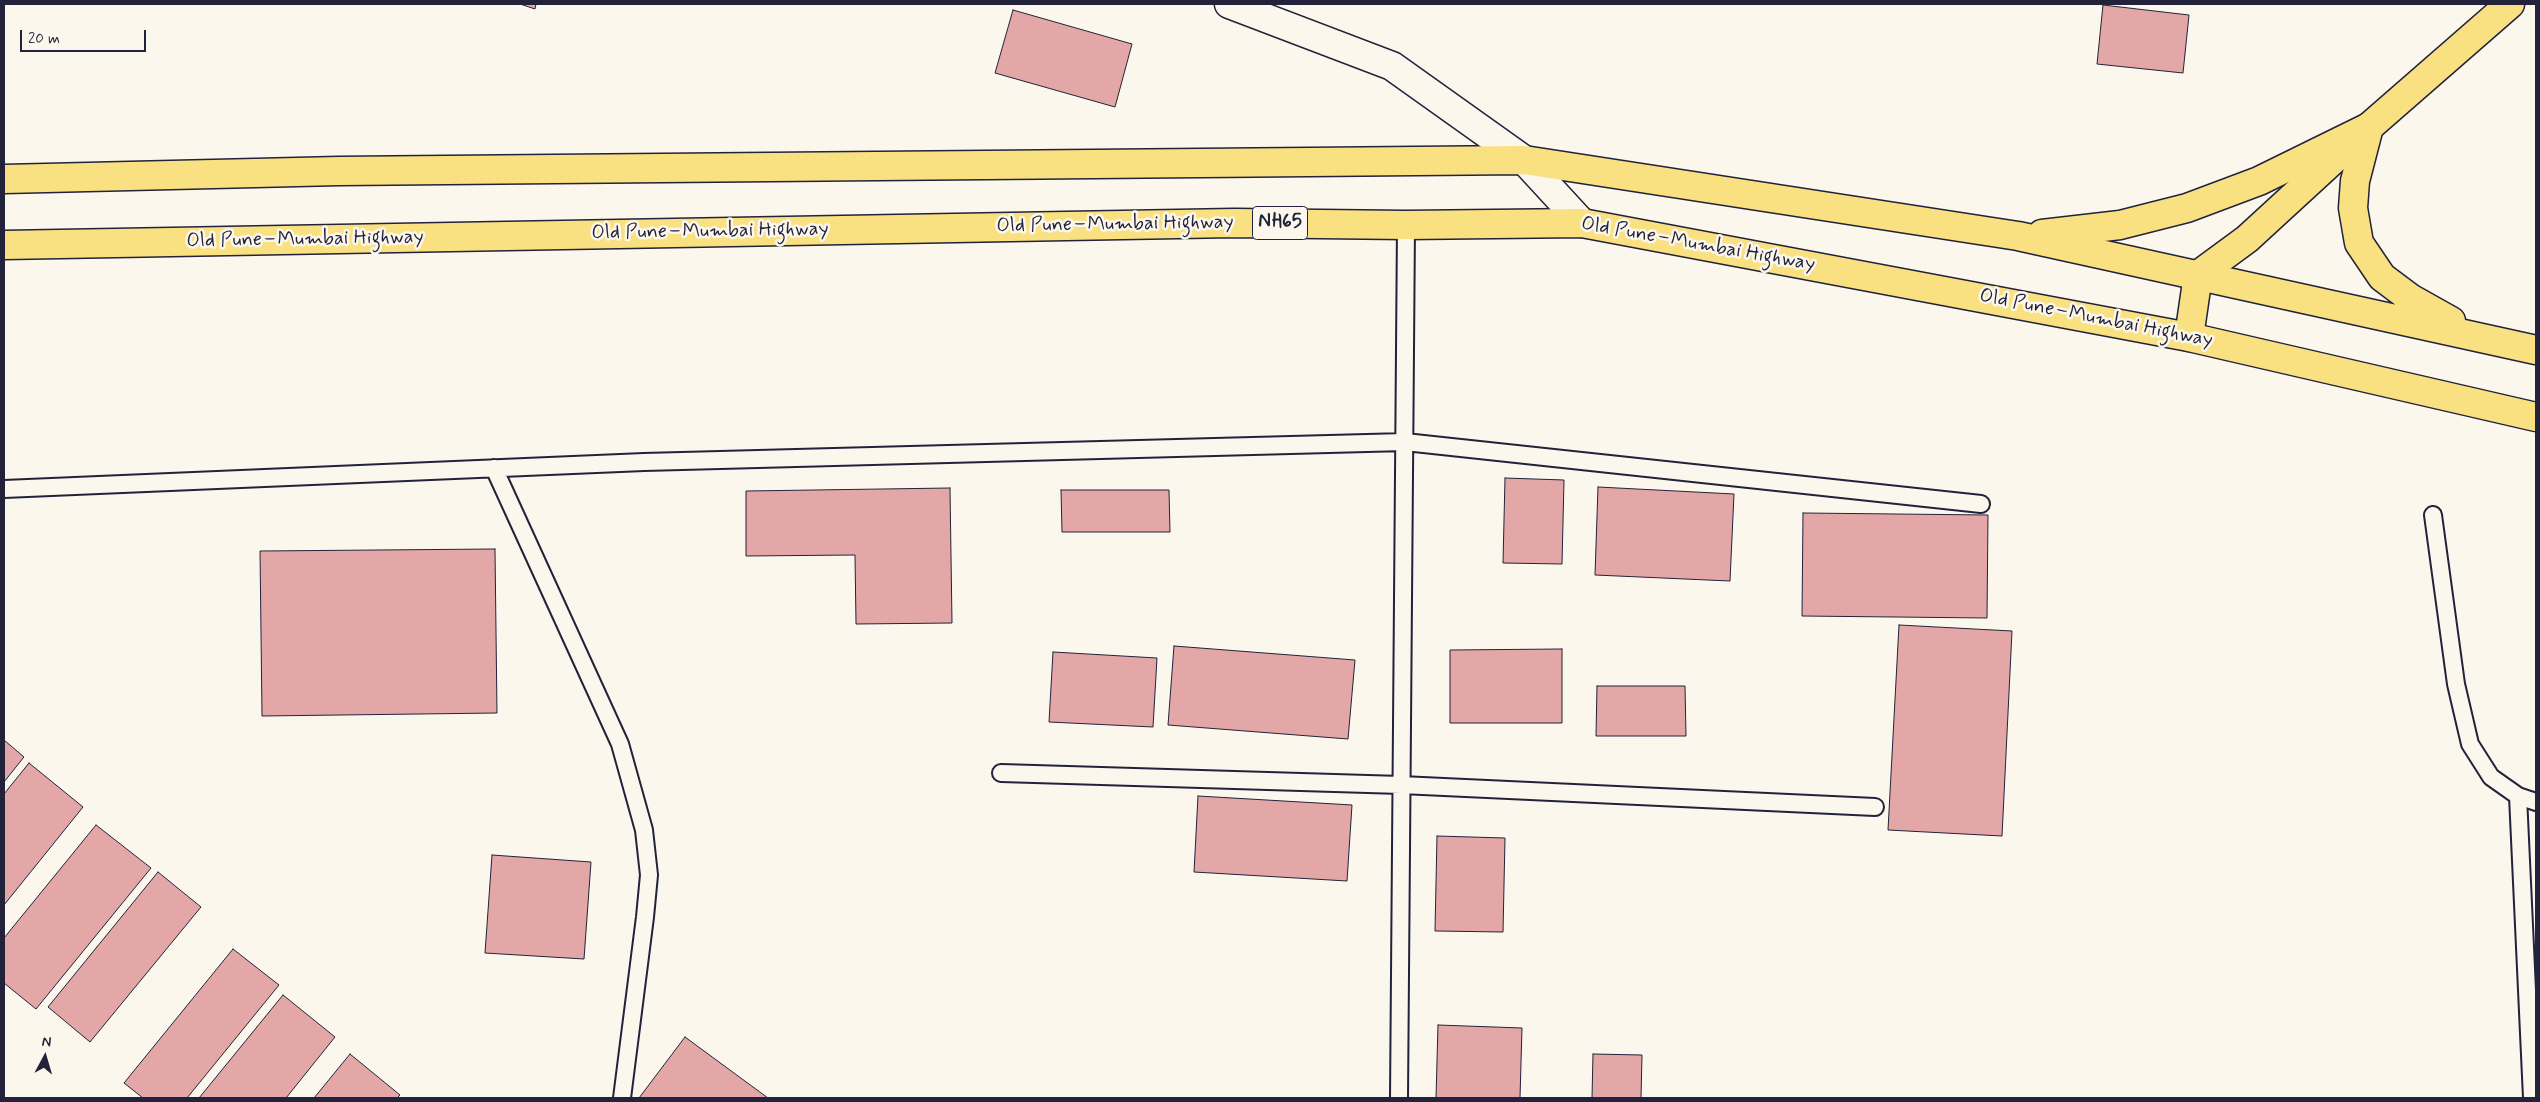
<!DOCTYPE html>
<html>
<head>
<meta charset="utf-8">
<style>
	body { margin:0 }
	#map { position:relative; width:2540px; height:1102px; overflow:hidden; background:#fbf7ec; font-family:Mynerve,sans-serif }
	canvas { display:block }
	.frame { position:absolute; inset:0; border:5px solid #22223b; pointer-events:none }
	.north { position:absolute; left:20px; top:1032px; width:50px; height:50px; -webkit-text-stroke:4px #fbf7ec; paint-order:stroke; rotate:6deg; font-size:14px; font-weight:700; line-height:20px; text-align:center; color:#22223b }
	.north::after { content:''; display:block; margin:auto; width:18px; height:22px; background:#22223b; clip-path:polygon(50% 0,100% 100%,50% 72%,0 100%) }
	.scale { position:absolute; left:20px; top:30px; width:126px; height:22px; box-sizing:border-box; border:2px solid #22223b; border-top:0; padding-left:6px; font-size:15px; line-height:18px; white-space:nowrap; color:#22223b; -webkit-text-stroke:4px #fbf7ec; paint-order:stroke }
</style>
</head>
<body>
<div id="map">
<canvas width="2540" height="1102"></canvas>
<div class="frame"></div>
<div class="north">N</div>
<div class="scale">20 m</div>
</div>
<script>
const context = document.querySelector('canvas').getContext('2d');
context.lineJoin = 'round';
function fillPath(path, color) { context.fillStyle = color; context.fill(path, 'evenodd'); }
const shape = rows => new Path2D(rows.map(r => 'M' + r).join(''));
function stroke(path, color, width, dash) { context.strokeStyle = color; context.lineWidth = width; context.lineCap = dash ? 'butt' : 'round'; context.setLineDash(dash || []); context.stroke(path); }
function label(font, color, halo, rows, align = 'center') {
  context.font = font + ' Mynerve,sans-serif'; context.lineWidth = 5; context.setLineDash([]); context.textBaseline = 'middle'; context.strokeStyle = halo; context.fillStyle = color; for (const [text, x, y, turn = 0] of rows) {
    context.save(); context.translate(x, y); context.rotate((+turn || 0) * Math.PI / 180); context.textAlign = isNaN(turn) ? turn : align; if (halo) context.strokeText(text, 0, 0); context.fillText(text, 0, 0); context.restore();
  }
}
const building = shape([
	[520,4,536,4,535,9,520,4],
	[2103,5,2189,15,2183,73,2097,64,2103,5],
	[1013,10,1132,44,1115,107,995,73,1013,10],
	[1505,478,1564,480,1562,564,1503,563,1505,478],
	[1598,487,1734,494,1730,581,1595,575,1598,487],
	[950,488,952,623,856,624,855,555,746,556,746,491,950,488],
	[1061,490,1169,490,1170,532,1062,532,1061,490],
	[1803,513,1988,515,1987,618,1802,616,1803,513],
	[495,549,497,713,262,716,260,551,495,549],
	[1899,625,2012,631,2002,836,1888,830,1899,625],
	[1174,646,1355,660,1348,739,1168,725,1174,646],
	[1562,649,1562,723,1450,723,1450,650,1562,649],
	[1053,652,1157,658,1153,727,1049,722,1053,652],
	[1597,686,1685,686,1686,736,1596,736,1597,686],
	[4,740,24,757,4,782,4,740],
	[29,763,83,807,4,905,4,794,29,763],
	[1198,796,1352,805,1347,881,1194,872,1198,796],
	[96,825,151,868,36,1009,4,983,4,938,96,825],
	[1437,836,1505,838,1503,932,1435,931,1437,836],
	[492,855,591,862,584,959,485,953,492,855],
	[158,872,201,907,90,1042,48,1007,158,872],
	[233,949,279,985,187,1098,143,1098,124,1083,233,949],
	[283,995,335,1037,286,1098,199,1098,283,995],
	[1438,1025,1522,1028,1520,1098,1436,1098,1438,1025],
	[685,1037,768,1098,639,1098,685,1037],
	[350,1054,400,1095,397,1098,314,1098,350,1054],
	[1593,1054,1642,1055,1641,1098,1592,1098,1593,1054]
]);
fillPath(building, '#e2a7a6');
stroke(building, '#22223b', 1);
const lane = shape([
	[494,468,620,744,644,830,649,875,645,917,622,1098],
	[4,489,644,462,1405,442,1981,504],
	[2433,515,2456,684,2470,744,2491,777,2518,796,2536,802],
	[1001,773,1401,785,1875,807],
	[2518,796,2532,1098],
	[1399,1098,1406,225]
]);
const street = shape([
	[1229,4,1392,66,1524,160,1582,223]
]);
const primary = shape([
	[2189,337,2198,275,2247,239,2369,127,2510,4]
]);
const highway = shape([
	[2369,127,2355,181,2353,208,2359,243,2382,277,2410,298,2451,321],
	[4,179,339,171,1524,160,2018,236,2536,350],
	[2042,234,2120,225,2187,208,2259,181,2369,127],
	[4,245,1234,223,1406,225,1582,223,2189,337,2536,417]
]);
stroke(lane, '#22223b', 20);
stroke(street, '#22223b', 31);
stroke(primary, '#22223b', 31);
stroke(highway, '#22223b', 31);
stroke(lane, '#fbf7ec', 16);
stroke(street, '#fbf7ec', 28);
stroke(primary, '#f9e181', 28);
stroke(highway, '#f9e181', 28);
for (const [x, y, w] of [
	[1280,223,55]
]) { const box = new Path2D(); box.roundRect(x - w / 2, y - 16.5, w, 33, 4); context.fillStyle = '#fbf7ec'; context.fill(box); stroke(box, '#22223b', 1); }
label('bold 19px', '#22223b', null, [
	["NH65",1280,223]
]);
label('20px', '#22223b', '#fbf7ec', [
	["Old Pune–Mumbai Highway",1115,225,-1],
	["Old Pune–Mumbai Highway",710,232,-1],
	["Old Pune–Mumbai Highway",305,240,-1],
	["Old Pune–Mumbai Highway",1698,245,10],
	["Old Pune–Mumbai Highway",2096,319,11]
]);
</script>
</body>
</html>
